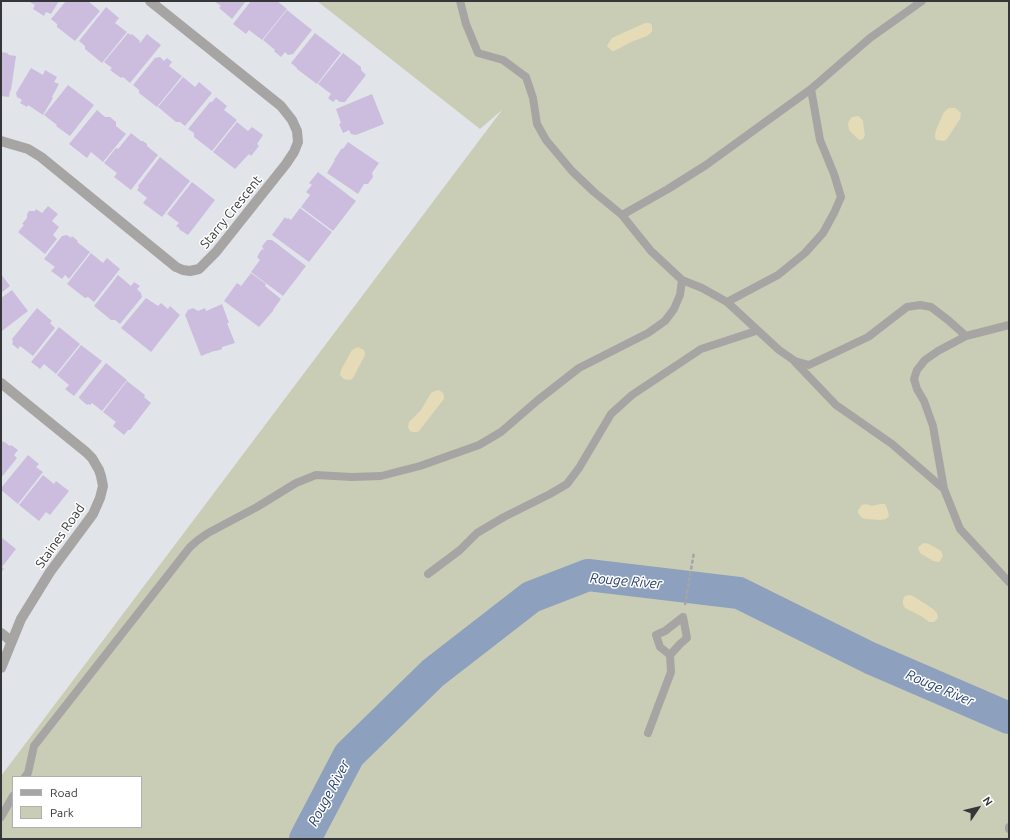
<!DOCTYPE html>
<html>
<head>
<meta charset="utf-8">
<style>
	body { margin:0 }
	#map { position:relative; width:1010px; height:840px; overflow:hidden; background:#e1e5ea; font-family:Ubuntu,sans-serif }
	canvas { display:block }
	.frame { position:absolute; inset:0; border:2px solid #353638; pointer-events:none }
	.legend { position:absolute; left:12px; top:776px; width:130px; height:52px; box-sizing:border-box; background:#fff; border:1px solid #aeafaf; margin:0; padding:5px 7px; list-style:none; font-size:12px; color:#353638 }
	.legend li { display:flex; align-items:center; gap:8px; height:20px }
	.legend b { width:20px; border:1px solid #aeafaf }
	.north { position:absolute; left:958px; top:788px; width:40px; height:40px; -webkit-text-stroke:3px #fff; paint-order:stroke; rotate:55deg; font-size:11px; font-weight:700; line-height:16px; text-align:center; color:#353638 }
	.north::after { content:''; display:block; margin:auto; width:14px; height:18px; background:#353638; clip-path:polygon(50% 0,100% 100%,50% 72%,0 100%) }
</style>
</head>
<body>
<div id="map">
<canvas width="1010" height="840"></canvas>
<div class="frame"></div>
<ul class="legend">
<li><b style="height:5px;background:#a7a5a3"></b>Road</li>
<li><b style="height:11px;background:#cacdb5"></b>Park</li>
</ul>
<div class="north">N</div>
</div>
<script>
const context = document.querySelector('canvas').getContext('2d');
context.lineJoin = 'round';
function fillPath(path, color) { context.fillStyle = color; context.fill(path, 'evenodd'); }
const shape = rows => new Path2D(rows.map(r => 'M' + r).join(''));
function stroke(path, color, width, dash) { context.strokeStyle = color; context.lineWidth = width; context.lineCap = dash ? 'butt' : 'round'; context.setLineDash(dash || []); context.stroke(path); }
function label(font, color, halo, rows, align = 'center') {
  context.font = font + ' Ubuntu,sans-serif'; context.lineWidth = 3; context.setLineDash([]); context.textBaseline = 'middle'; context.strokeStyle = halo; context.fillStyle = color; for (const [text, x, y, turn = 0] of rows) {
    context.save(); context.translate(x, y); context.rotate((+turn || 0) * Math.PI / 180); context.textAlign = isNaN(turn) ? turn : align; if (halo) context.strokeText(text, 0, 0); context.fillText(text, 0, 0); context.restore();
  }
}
fillPath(shape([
	[317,1,1009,1,1009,839,1,839,1,776,502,110,480,129],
	[13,777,141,777,141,827,13,827]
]), '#cacdb5');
fillPath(shape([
	[645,23,649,23,652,25,652,32,647,36,631,42,614,51,612,51,607,46,608,44,612,38],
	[949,108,955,108,958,110,961,113,960,119,947,139,944,141,937,140,935,138,935,135,936,130,944,112],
	[858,116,860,117,863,121,864,130,865,135,863,139,860,140,858,139,849,130,848,123,851,118,852,117],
	[358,347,364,350,365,355,353,378,350,380,344,379,340,375,341,370,352,350],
	[439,390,443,393,444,396,444,399,440,404,419,431,417,432,412,432,410,431,408,427,409,422,421,410,431,393,435,391],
	[866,504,872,506,880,504,885,504,887,508,889,516,886,519,881,520,867,519,862,518,858,513,858,510,862,505],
	[925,543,929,544,941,551,943,556,939,562,933,561,920,553,918,548,922,544],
	[910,595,913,596,933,609,937,613,938,618,934,622,929,622,921,616,905,608,903,604,903,600,905,596]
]), '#e5dbb6');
stroke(shape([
	[305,839,349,755,433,673,531,597,588,575,739,593,870,658,1009,718]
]), '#8da0be', 32);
fillPath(shape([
	[28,1,59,1,51,14,46,12,44,16,33,9,35,5],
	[66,1,88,1,100,11,75,41,57,27,57,24,51,19],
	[214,1,246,1,232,19,219,8,221,6],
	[251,1,277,1,287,9,262,40,249,30,246,34,233,24],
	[106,7,119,18,115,23,127,32,102,63,85,49,85,46,79,41],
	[287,10,312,30,293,54,288,55,285,52,281,57,274,51,275,50,263,40],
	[128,33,131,35,132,34,140,41,139,42,140,43,147,34,161,45,130,83,123,77,121,78,110,70,112,68,104,62],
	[315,33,341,53,317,84,297,69,297,68,291,63],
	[1,52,7,53,9,55,16,56,11,90,10,91,9,97,1,96],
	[343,53,361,67,361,70,366,75,345,102,340,102,336,99,333,102,328,98,331,94,318,84],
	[160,57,164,61,167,58,172,62,169,66,182,76,157,107,139,93,139,90,133,85,155,58],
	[31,68,43,75,45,70,57,77,54,82,59,84,52,97,53,98,43,115,28,105,27,107,20,103,22,100,17,97,16,93],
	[183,77,195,87,199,82,212,93,185,126,180,122,176,122,158,107],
	[68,85,94,105,70,136,56,126,57,125,44,115],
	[372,94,384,124,356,135,351,134,349,130,343,133,339,124,341,123,336,109],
	[216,97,227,106,224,110,237,120,212,151,194,137,194,133,188,129,210,102,212,102],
	[97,110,105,117,110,117,116,122,116,126,126,134,103,162,91,152,87,158,69,144],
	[237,122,248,131,252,127,263,135,257,144,259,146,251,156,249,154,235,169,213,152],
	[131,133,141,141,143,141,147,144,147,146,158,155,131,190,114,177,117,173,104,163,116,148,118,149],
	[348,142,379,163,372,173,373,177,368,184,364,184,358,194,327,173,335,160,334,160,342,148,343,149],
	[160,157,190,181,162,217,143,203,147,198,137,190,139,187,138,186],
	[318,172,356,201,333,231,301,207,310,195,306,192,312,185,309,183],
	[192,182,215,200,188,235,180,230,179,228,176,226,179,223,167,214],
	[48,206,58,214,52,221,59,227,53,235,57,239,45,254,18,232,24,225,22,224,27,218,27,214,29,211,35,211,36,209,42,213],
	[300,208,332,232,309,262,272,235,285,217,287,219,288,218,291,220],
	[67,235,71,238,72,236,78,241,77,242,90,252,69,279,65,275,62,279,51,271,55,267,44,259,62,236],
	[267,240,272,240,306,266,283,296,251,272,260,260,257,257,258,256,258,255,262,249,264,250,262,246],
	[91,253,103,263,107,258,120,269,94,302,88,297,85,298,67,284],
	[251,273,266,284,265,286,281,299,273,310,273,311,259,327,224,301,237,283,241,286],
	[1,274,10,286,1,293],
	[118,275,131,286,134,282,140,286,137,289,141,293,142,297,120,324,115,320,111,320,94,306],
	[12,290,28,311,2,331,1,298],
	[146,298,158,306,161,303,168,309,170,306,180,315,151,352,121,328],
	[222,304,229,323,227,323,235,343,222,347,222,349,216,351,214,351,201,356,185,315,188,310,193,308,198,311,205,308,206,311],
	[37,308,52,321,50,323,55,328,33,356,20,346,18,349,12,344,13,342,12,339],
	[59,327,80,344,56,374,44,364,40,369,31,362],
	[81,345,102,361,74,396,65,389,69,385,57,375],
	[106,363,127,380,102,411,92,403,90,405,88,404,87,405,79,398,79,397],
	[127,381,145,395,144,397,151,403,130,430,128,430,124,435,113,426,116,422,103,412],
	[3,441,10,446,11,445,18,450,14,455,17,458,1,478,1,444],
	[28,455,39,464,36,467,43,472,18,504,1,490,1,488],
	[43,475,54,484,56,481,69,491,50,515,46,512,39,521,19,505],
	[1,537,16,549,2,567,4,569,1,572]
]), '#ccbddf');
stroke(shape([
	[685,605,694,552]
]), '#a2a5a9', 2.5, [4, 2]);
stroke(shape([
	[460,1,466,24,478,53,503,60,526,77,533,98,537,124,546,140,572,171,594,192,622,215],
	[922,1,870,38,811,89,820,140,834,174,841,197,834,213,823,233,805,253,778,275,727,302,779,350,795,361,809,365,868,337,907,307,920,305,931,307,948,320,966,336,1009,325],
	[727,302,702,288,682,280,651,251,634,230,622,215,668,189,706,165,811,89],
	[795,362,836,405,892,444,944,489,933,426,924,401,917,389,914,379,917,370,925,360,938,351,966,336],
	[944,489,960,529,1009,582],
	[428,574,460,550,477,533,504,517,550,494,567,484,579,468,611,414,632,395,701,349,756,331],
	[648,733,671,672,670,655,680,644,687,638,683,617,665,631,656,635,660,647,670,655],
	[25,777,28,773,34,746,190,547,198,540,208,533,257,507,296,483,316,475,352,477,381,476,420,466,479,445,501,432,538,400,579,368,648,333,665,321,674,309,680,295,682,280],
	[1,817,13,796],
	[1009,827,1009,829]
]), '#a7a5a3', 8);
stroke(shape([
	[1,141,28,149,41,157,176,267,183,270,190,271,199,269,216,252,286,164,294,152,298,142,297,131,292,120,281,106,150,1],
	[1,633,11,641]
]), '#a7a5a3', 10);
stroke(shape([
	[1,383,86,452,92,458,99,470,101,476,103,486,100,498,93,514,50,572,21,619,1,668]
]), '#a7a5a3', 10);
label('13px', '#353638', '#fff', [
	["Starry Crescent",231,212,-51],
	["Staines Road",60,536,-55]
]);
label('italic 14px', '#243e68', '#fff', [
	["Rouge River",626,581,5],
	["Rouge River",940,688,23],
	["Rouge River",329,793,-62]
]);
</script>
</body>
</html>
